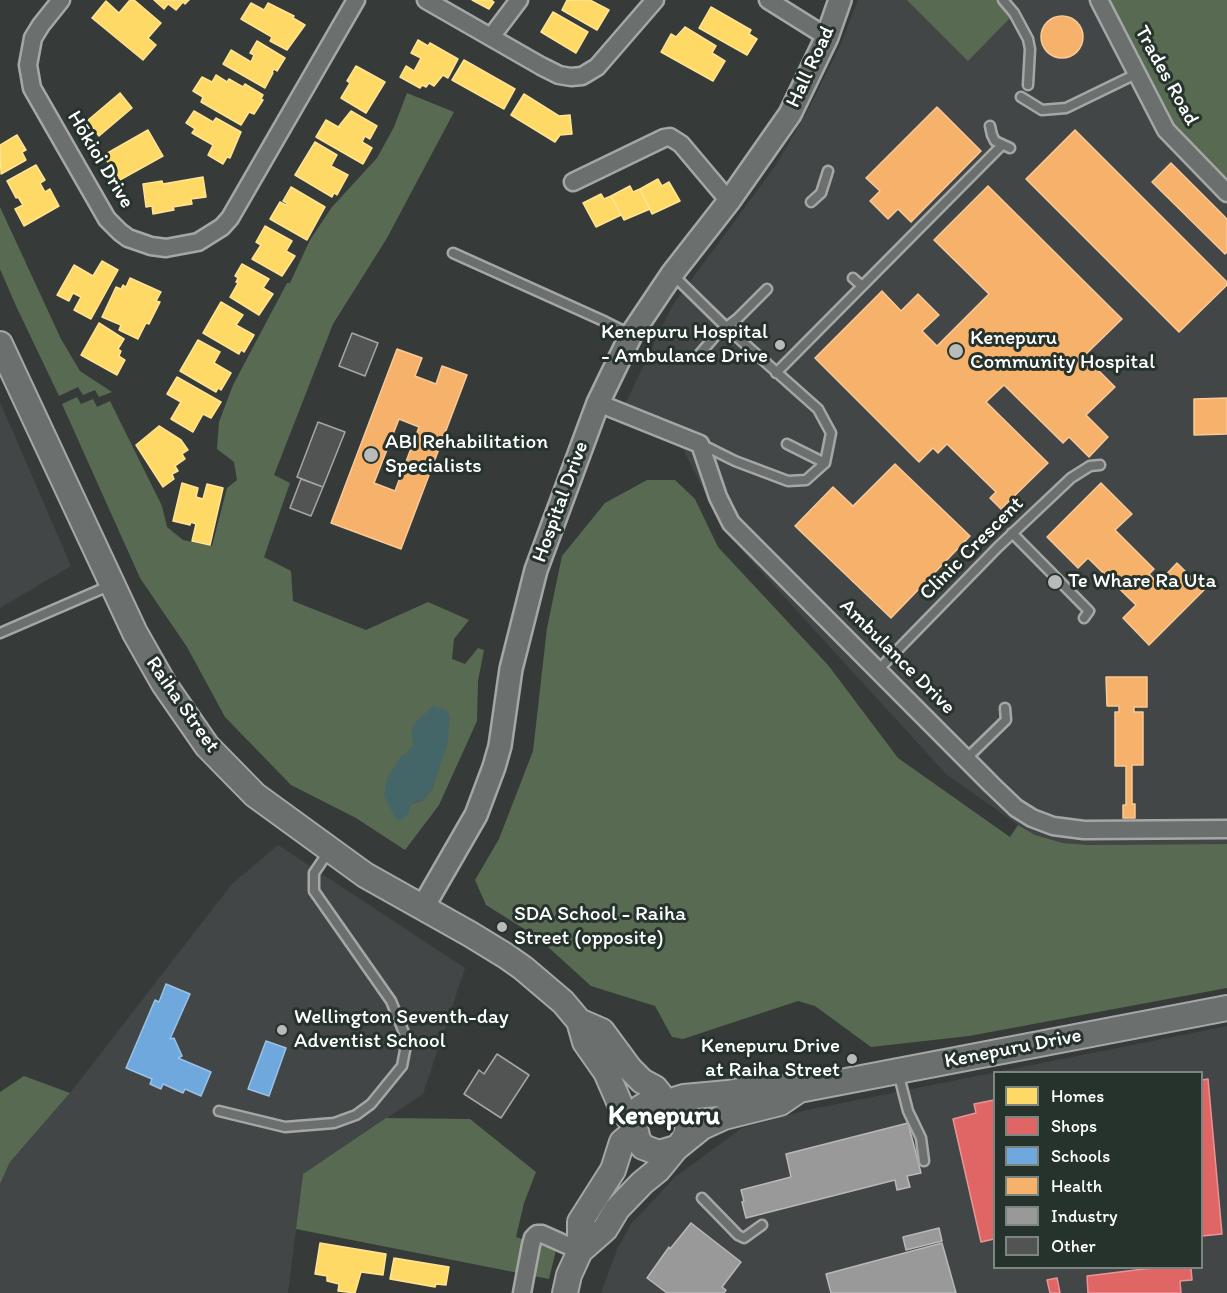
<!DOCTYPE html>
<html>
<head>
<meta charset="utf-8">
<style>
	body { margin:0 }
	#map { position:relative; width:1227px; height:1293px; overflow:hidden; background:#363b39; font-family:Itim,sans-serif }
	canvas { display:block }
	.legend { position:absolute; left:993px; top:1071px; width:210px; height:198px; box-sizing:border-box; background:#26332d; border:2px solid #7d8581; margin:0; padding:8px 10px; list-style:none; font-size:18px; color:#fff }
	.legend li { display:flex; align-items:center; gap:12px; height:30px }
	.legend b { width:30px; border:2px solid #7d8581 }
</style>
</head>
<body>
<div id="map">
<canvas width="1227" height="1293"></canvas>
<ul class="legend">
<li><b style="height:16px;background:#ffd966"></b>Homes</li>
<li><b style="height:16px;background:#e06666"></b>Shops</li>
<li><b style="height:16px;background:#6fa8dc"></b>Schools</li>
<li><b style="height:16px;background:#f6b26b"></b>Health</li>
<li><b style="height:16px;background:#999"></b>Industry</li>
<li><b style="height:16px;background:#525353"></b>Other</li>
</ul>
</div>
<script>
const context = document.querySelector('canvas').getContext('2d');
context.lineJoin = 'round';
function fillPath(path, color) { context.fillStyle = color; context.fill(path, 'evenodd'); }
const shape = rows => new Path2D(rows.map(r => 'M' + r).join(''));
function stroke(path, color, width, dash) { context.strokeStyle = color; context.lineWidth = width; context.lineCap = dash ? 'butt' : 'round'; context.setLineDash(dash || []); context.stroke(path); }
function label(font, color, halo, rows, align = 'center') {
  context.font = font + ' Itim,sans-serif'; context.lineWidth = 6; context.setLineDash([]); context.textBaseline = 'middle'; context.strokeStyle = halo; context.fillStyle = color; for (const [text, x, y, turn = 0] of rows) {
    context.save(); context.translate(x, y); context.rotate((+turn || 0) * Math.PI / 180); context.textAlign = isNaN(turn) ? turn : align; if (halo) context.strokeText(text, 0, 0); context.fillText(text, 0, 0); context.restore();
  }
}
fillPath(shape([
	[858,0,1106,0,1227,185,1227,844,1087,845,1063,843,1035,835,1018,825,946,774,725,532,683,449,617,421,672,306,776,165,809,108,841,44],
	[0,402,71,566,0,608],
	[278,845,465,968,423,1094,303,1174,288,1293,0,1293,0,1184,10,1162,70,1093,232,884],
	[1227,1026,1227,1293,601,1293,618,1247,631,1224,675,1177,742,1128,807,1110],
	[994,1072,1202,1072,1202,1268,994,1268]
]), '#434646');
fillPath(shape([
	[907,0,998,0,1012,16,968,61],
	[1106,0,1227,0,1227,185,1170,123],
	[407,93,454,112,387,238,333,324,274,475,290,483,264,557,291,571,293,601,366,630,428,602,469,620,454,639,452,659,465,664,478,648,484,650,478,681,477,721,439,805,405,850,356,818,291,785,225,717,187,647,140,578,62,404,77,397,81,404,93,399,97,407,110,401,162,506,167,527,183,540,212,546,227,488,237,480,234,462,217,449,219,422,233,385,287,283,290,283,310,240,332,207,377,158,394,127],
	[413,734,438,769,432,789,423,800,411,804,401,756,406,755,414,745],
	[0,207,61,339,80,371,112,392,99,397,95,390,83,395,78,387,59,396,16,306,0,269],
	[647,480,675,480,695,499,718,547,828,665,898,758,1010,837,1018,825,1035,835,1063,843,1087,845,1227,844,1227,988,969,1036,871,1047,815,1006,798,1001,683,1039,672,1037,655,1006,591,986,537,937,486,905,475,880,499,839,533,751,547,628,562,556,605,503],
	[24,1076,70,1093,10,1162,0,1184,0,1092],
	[386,1118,470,1119,536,1172,524,1203,516,1237,556,1250,549,1279,296,1229,303,1174]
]), '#586a51');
fillPath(shape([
	[433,706,447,710,450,718,447,746,432,789,423,800,411,804,409,813,401,820,396,819,384,796,387,778,401,756,406,754,410,748,414,745,411,730,416,722]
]), '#456669');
const homes = shape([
	[130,0,134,0,161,23,148,38,156,45,143,60,92,18,106,1,119,13,130,0],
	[154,0,189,0,185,4,183,2,176,10,168,4,164,9,154,0],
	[472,0,491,0,494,2,489,9,472,0],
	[567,0,590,0,609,10,597,30,562,10,567,0],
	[251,3,264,10,268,3,294,16,293,18,305,25,287,50,270,41,272,37,241,19,251,3],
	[711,7,751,30,749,34,757,39,747,55,699,28,711,7],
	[553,12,588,32,576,53,541,32,553,12],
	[685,27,716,46,712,53,725,61,713,81,661,52,671,34,676,37,685,27],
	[418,40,428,46,430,43,458,59,448,78,443,75,434,86,429,83,426,87,422,85,420,88,400,77,406,66,414,71,421,58,411,53,418,40],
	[257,41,285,58,277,71,274,69,272,72,273,73,265,88,223,64,231,50,251,62,254,55,250,53,257,41],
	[464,60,515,89,504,109,452,80,464,60],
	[356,66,385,82,366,113,341,98,350,83,347,81,356,66],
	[216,75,227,82,229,79,243,87,245,84,263,95,261,99,263,100,254,114,249,112,241,125,201,102,203,97,193,91,202,77,212,82,216,75],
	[120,93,132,108,99,136,87,121,120,93],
	[524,94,559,116,570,115,572,134,560,135,555,142,511,115,524,94],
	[194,111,213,122,216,118,241,132,230,158,227,157,223,164,208,155,213,145,192,133,195,129,186,123,194,111],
	[351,111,377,126,370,139,365,136,362,142,372,148,363,164,316,137,326,120,340,128,339,126,351,111],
	[148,130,163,156,118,181,104,155,148,130],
	[17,135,26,150,22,152,26,160,1,174,0,145,17,135],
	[315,142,337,155,331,166,348,175,337,195,334,193,332,197,295,175,315,142],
	[36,165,45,180,40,183,45,192,50,189,59,206,24,226,15,209,23,205,18,197,16,198,7,181,36,165],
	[203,177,206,197,191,199,192,204,173,207,174,210,153,214,152,206,146,207,143,184,162,181,163,184,203,177],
	[658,179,662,186,669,182,680,201,652,214,640,189,658,179],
	[630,186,633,192,640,189,650,209,624,220,611,196,630,186],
	[291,187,325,207,307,240,270,219,280,202,286,205,287,203,283,201,291,187],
	[601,194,604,199,611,196,621,215,596,227,583,203,601,194],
	[265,226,292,241,286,251,295,256,282,276,252,259,261,245,256,242,265,226],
	[102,261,118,270,91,319,74,310,81,297,73,293,69,301,57,295,74,265,93,276,102,261],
	[242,264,269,279,263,288,273,294,259,315,230,297,238,283,236,282,238,278,235,276,242,264],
	[130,278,161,292,156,301,160,302,149,324,146,323,138,339,119,330,121,325,102,317,116,287,121,289,123,285,126,287,130,278],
	[221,302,243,315,236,325,254,335,244,352,241,350,239,354,203,333,221,302],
	[99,323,124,339,118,349,121,351,119,356,125,360,117,375,81,355,99,323],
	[198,340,220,352,214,363,231,373,221,390,218,388,216,392,180,371,198,340],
	[177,377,221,402,211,418,203,414,193,432,171,419,181,402,167,394,177,377],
	[159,426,181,440,188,450,182,454,185,459,175,466,178,471,172,474,174,479,163,487,136,445,159,426],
	[182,483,198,488,196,497,203,499,207,484,223,488,210,545,192,541,196,524,191,522,190,525,173,521,182,483],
	[320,1243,386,1254,383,1275,361,1272,355,1293,338,1291,339,1284,327,1281,327,1276,315,1274,320,1243],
	[394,1258,449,1267,446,1285,436,1284,435,1287,390,1279,394,1258]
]);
fillPath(homes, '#ffd966');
stroke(homes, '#ffe494', 1.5);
const shops = shape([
	[1208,1079,1222,1234,1202,1236,1202,1080,1208,1079],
	[994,1100,994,1239,981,1242,953,1119,976,1113,974,1104,994,1100],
	[1152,1268,1191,1268,1192,1280,1180,1281,1181,1293,1088,1293,1087,1276,1152,1268],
	[1057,1278,1060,1293,1050,1293,1047,1280,1057,1278]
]);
fillPath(shops, '#e06666');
stroke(shops, '#e99494', 1.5);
const schools = shape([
	[166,984,190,994,170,1039,174,1038,182,1056,178,1058,211,1072,201,1096,185,1089,183,1093,163,1084,161,1089,150,1084,152,1079,126,1068,155,1000,159,1002,166,984],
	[266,1041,286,1048,269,1096,248,1089,266,1041]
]);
fillPath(schools, '#6fa8dc');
stroke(schools, '#9ac2e6', 1.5);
const health = shape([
	'1041 37a21 21 0 1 1 42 0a21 21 0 1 1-42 0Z',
	[937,107,981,151,911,222,898,209,888,219,870,201,880,191,866,178,937,107],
	[1075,130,1227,282,1227,285,1179,332,1026,179,1075,130],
	[1171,163,1227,219,1227,252,1225,254,1152,182,1171,163],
	[988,186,1122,319,1084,356,1115,387,1086,415,1108,437,1089,457,1069,437,1063,443,1004,385,986,402,1048,463,1001,509,990,498,996,492,947,444,938,453,933,448,919,462,815,358,882,291,901,311,918,294,939,315,922,331,937,346,989,294,934,240,988,186],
	[397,349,422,358,415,376,436,384,442,366,467,375,401,549,331,523,397,349],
	[399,419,419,427,395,491,374,483,399,419],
	[1227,398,1227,434,1194,435,1194,399,1227,398],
	[895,464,970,536,891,618,795,526,833,487,853,506,895,464],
	[1101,483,1132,514,1115,530,1154,569,1149,574,1158,583,1177,563,1204,590,1149,645,1123,618,1136,605,1088,558,1078,568,1047,537,1101,483],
	[1106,677,1147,677,1147,707,1134,707,1134,712,1143,712,1143,765,1132,765,1132,804,1135,804,1135,818,1123,818,1123,805,1126,805,1126,766,1115,766,1115,712,1119,712,1119,706,1107,706,1106,677]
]);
fillPath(health, '#f6b26b');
stroke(health, '#f9c997', 1.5);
const industry = shape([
	[908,1123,921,1173,907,1176,910,1187,897,1190,895,1180,746,1218,742,1202,744,1201,741,1190,791,1177,786,1154,908,1123],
	[691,1223,741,1262,722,1287,726,1290,724,1293,667,1293,647,1278,669,1247,670,1249,691,1223],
	[939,1228,942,1241,906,1250,903,1237,939,1228],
	[942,1243,956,1293,831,1293,826,1274,942,1243]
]);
fillPath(industry, '#999');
stroke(industry, '#b8b8b8', 1.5);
const building = shape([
	[352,333,378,343,365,376,339,366,352,333],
	[318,422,345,432,323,487,297,477,318,422],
	[301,479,323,487,311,516,290,508,301,479],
	[497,1054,529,1075,501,1118,464,1094,479,1070,484,1074,497,1054]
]);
fillPath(building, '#525353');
stroke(building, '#a5a7a6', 1.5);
const service = shape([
	[1003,0,1014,13,1028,39,1030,49,1028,85],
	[1021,97,1042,110,1066,108,1136,74],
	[990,126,992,135,995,141,1010,148],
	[811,202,821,193,828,171],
	[453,253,606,322,630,334],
	[673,275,727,328,818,409,831,433,825,463,806,480,788,481,735,461,703,445],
	[853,278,862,286],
	[698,356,716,335,737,319,767,289],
	[776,373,1002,145],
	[787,444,825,463],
	[1012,533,1087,609,1089,611,1084,618],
	[0,633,111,585],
	[878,670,998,547,1071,478,1090,466,1100,465],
	[966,759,1006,720,1005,708],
	[898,1072,908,1111,921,1138,924,1161],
	[219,1111,285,1127,334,1123,356,1115,371,1104,402,1066,407,1040,391,1001,314,891,314,873,329,851],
	[702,1198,738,1235,744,1238,762,1225]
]);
const minor = shape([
	[61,0,41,25,33,38,28,65,32,88,107,219,120,232,128,238,151,246,166,248,198,242,222,227,230,218,356,0],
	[426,0,541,66,559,75,571,77,582,76,597,67,655,0],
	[768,0,827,37],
	[1099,0,1166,130,1227,193],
	[491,37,519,0],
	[573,182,664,138,670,137,681,144,729,201],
	[598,403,700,444,718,497,731,523,992,785,1016,808,1032,818,1053,826,1084,830,1227,829],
	[522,1293,531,1245,533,1238,537,1234,542,1234,580,1251]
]);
const tertiary = shape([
	[423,907,476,815,494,767,500,746,511,669,536,570,598,403,631,335,672,274,729,201,790,114,827,37,840,0]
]);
const secondary = shape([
	[0,344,135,633,164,684,207,746,255,795,365,875,470,934,506,956,523,968,563,1002,579,1021,585,1042,606,1072,623,1111,634,1124],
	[579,1021,602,1031,630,1069,642,1081,655,1088,664,1099],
	[671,1101,684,1097,728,1093,767,1086,799,1090,1227,1008],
	[676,1148,659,1153,643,1147,638,1140,634,1124,636,1115,640,1108,655,1099,664,1099,678,1105,684,1111,688,1127,686,1135,682,1142],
	[580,1251,605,1229,617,1209,642,1183,658,1170,676,1148,702,1127,724,1117,780,1103,799,1090],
	[565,1293,569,1275,580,1251,580,1222,613,1170,622,1142,634,1132]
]);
stroke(service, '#a5a7a6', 13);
stroke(minor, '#a5a7a6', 21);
stroke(tertiary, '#a5a7a6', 26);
stroke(secondary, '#a5a7a6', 28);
stroke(service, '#6b6f6d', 8);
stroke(minor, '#6b6f6d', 16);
stroke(tertiary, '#6b6f6d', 21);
stroke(secondary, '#6b6f6d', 24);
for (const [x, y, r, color] of [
	[780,345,6,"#b9baba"],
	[956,351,8,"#b9baba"],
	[371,455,8,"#b9baba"],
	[1055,582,8,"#b9baba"],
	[502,927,6,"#b9baba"],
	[282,1030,6,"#b9baba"],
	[852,1059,6,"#b9baba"]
]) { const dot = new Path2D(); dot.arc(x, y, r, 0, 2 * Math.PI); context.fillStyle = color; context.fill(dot); stroke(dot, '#26332d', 2); }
label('21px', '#fff', '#26332d', [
	["Hall Road",811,67,-65],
	["Trades Road",1166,76,61],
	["Hōkioi Drive",100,160,59],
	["Hospital Drive",561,502,-70],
	["Clinic Crescent",972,549,-45],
	["Ambulance Drive",897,657,45],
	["Raiha Street",182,705,55],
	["Kenepuru Drive",1013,1049,-11]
]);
label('21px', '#fff', '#26332d', [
	["Kenepuru Hospital",768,333,"right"],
	["- Ambulance Drive",768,357,"right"],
	["Kenepuru",970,339],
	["Community Hospital",970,363],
	["ABI Rehabilitation",385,443],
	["Specialists",385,467],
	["Te Whare Ra Uta",1068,582],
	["SDA School - Raiha",514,915],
	["Street (opposite)",514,939],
	["Wellington Seventh-day",294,1018],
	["Adventist School",294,1042],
	["Kenepuru Drive",840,1047,"right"],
	["at Raiha Street",840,1071,"right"]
], 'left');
label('bold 27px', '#fff', '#26332d', [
	["Kenepuru",664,1117]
]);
</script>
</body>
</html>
